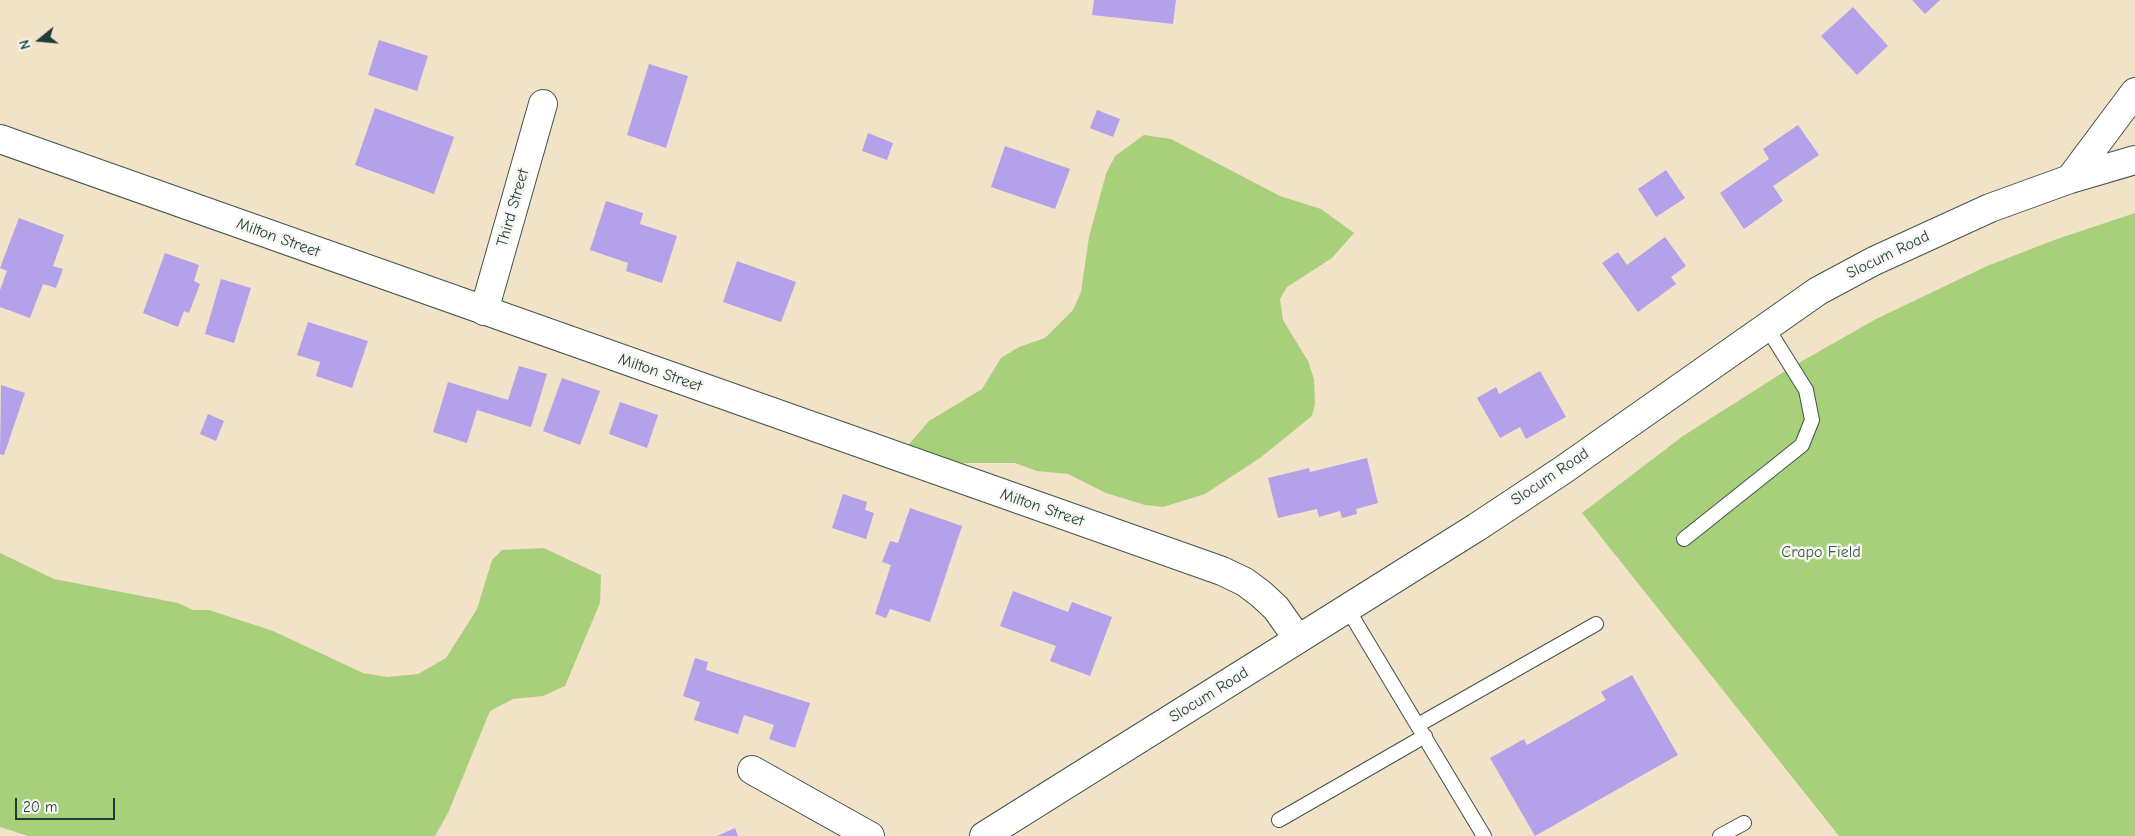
<!DOCTYPE html>
<html>
<head>
<meta charset="utf-8">
<style>
	body { margin:0 }
	#map { position:relative; width:2135px; height:836px; overflow:hidden; background:#f2e2c8; font-family:"Comic Neue",sans-serif }
	canvas { display:block }
	.north { position:absolute; left:15px; top:15px; width:50px; height:50px; -webkit-text-stroke:4px #f6f6f2; paint-order:stroke; rotate:253deg; font-size:14px; font-weight:700; line-height:20px; text-align:center; color:#1f3d34 }
	.north::after { content:''; display:block; margin:auto; width:18px; height:22px; background:#1f3d34; clip-path:polygon(50% 0,100% 100%,50% 72%,0 100%) }
	.scale { position:absolute; left:15px; top:798px; width:100px; height:22px; box-sizing:border-box; border:2px solid #1f3d34; border-top:0; padding-left:6px; font-size:15px; line-height:18px; white-space:nowrap; color:#1f3d34; -webkit-text-stroke:4px #f6f6f2; paint-order:stroke }
</style>
</head>
<body>
<div id="map">
<canvas width="2135" height="836"></canvas>
<div class="north">N</div>
<div class="scale">20 m</div>
</div>
<script>
const context = document.querySelector('canvas').getContext('2d');
context.lineJoin = 'round';
function fillPath(path, color) { context.fillStyle = color; context.fill(path, 'evenodd'); }
const shape = rows => new Path2D(rows.map(r => 'M' + r).join(''));
function stroke(path, color, width, dash) { context.strokeStyle = color; context.lineWidth = width; context.lineCap = dash ? 'butt' : 'round'; context.setLineDash(dash || []); context.stroke(path); }
function label(font, color, halo, rows, align = 'center') {
  context.font = font + ' "Comic Neue",sans-serif'; context.lineWidth = 5; context.setLineDash([]); context.textBaseline = 'middle'; context.strokeStyle = halo; context.fillStyle = color; for (const [text, x, y, turn = 0] of rows) {
    context.save(); context.translate(x, y); context.rotate((+turn || 0) * Math.PI / 180); context.textAlign = isNaN(turn) ? turn : align; if (halo) context.strokeText(text, 0, 0); context.fillText(text, 0, 0); context.restore();
  }
}
fillPath(shape([
	[1144,135,1171,139,1280,196,1321,209,1354,233,1332,258,1287,287,1280,299,1283,320,1308,361,1314,379,1315,404,1312,416,1260,458,1205,494,1163,507,1145,505,1106,493,1068,474,1037,471,1015,463,936,463,919,456,909,444,929,421,982,389,1001,358,1019,347,1045,338,1073,310,1081,292,1089,237,1106,174,1115,156],
	[2135,213,2135,836,1839,836,1582,513,1683,436,1790,368,1876,319,1987,266,2057,239],
	[544,548,601,575,600,603,565,686,543,696,513,699,490,711,448,813,435,836,28,836,0,827,0,553,54,579,178,603,193,610,209,610,273,631,363,673,387,677,418,674,446,658,477,609,492,560,502,550]
]), '#a8d07b');
fillPath(shape([
	[1094,0,1176,0,1173,24,1092,15],
	[1912,0,1940,0,1925,14],
	[1853,7,1888,46,1857,75,1821,36],
	[379,40,428,56,417,91,368,75],
	[649,64,688,76,666,148,627,135],
	[375,108,454,137,434,194,355,165],
	[1097,110,1120,119,1113,137,1090,128],
	[1798,125,1819,155,1773,186,1783,201,1744,229,1720,193,1769,159,1763,149],
	[868,133,893,143,887,160,862,151],
	[1005,146,1070,169,1055,209,991,187],
	[1666,170,1685,198,1656,217,1638,189],
	[606,201,643,213,640,224,677,236,662,283,626,271,628,263,590,250],
	[19,218,64,235,53,266,63,269,56,288,43,284,30,318,0,307,0,290,7,271,0,268],
	[1665,237,1686,266,1671,277,1676,284,1638,312,1602,263,1618,252,1627,265],
	[165,253,199,265,194,281,200,284,189,313,184,311,178,327,143,313],
	[737,261,796,282,781,322,723,302],
	[221,279,251,288,234,343,205,334],
	[308,322,368,341,352,388,316,376,320,362,297,355],
	[519,366,547,374,531,427,477,410,467,443,433,432,448,382,508,400],
	[1540,371,1566,417,1526,439,1520,427,1500,438,1477,398,1496,387,1499,394],
	[562,378,600,391,580,445,543,431],
	[1,385,25,393,4,455,0,454],
	[620,402,658,415,647,448,609,434],
	[208,414,224,421,216,441,200,434],
	[1367,458,1378,503,1356,509,1357,514,1342,518,1340,511,1319,517,1317,509,1278,518,1268,478,1309,468,1310,472],
	[843,494,867,502,865,510,874,513,866,539,832,528],
	[910,508,962,526,930,622,890,609,886,618,875,614,891,565,882,562,890,541,898,543],
	[1013,591,1068,612,1072,602,1112,617,1090,676,1050,661,1056,646,1000,626],
	[695,658,708,662,706,670,810,703,795,748,769,739,774,725,744,715,738,734,694,720,700,702,683,696],
	[1632,675,1678,755,1535,836,1490,758,1524,739,1527,745,1606,700,1601,692],
	[735,828,738,836,717,836]
]), '#b3a1ea');
const lane = shape([
	[1684,539,1802,445,1812,420,1806,390,1766,326],
	[1347,608,1484,836],
	[1418,725,1596,624],
	[1279,820,1425,736],
	[1720,836,1744,823]
]);
const street = shape([
	[0,139,1222,571,1245,582,1261,594,1276,608,1298,639],
	[484,311,543,104],
	[752,770,870,836]
]);
const secondary = shape([
	[2070,179,2135,92],
	[984,836,1477,527,1563,470,1818,291,1874,261,1990,208,2070,179,2135,160]
]);
stroke(lane, '#3f564a', 16);
stroke(street, '#3f564a', 30);
stroke(secondary, '#3f564a', 30);
stroke(lane, '#fff', 14);
stroke(street, '#fff', 28);
stroke(secondary, '#fff', 28);
label('16px', '#1f3d34', '#f6f6f2', [
	["Third Street",513,208,-74],
	["Milton Street",278,238,20],
	["Slocum Road",1888,255,-26],
	["Milton Street",660,373,19],
	["Slocum Road",1550,477,-34],
	["Milton Street",1042,508,19],
	["Slocum Road",1209,695,-32]
]);
label('16px', '#3a5a42', '#f6f6f2', [
	["Crapo Field",1821,552]
]);
</script>
</body>
</html>
